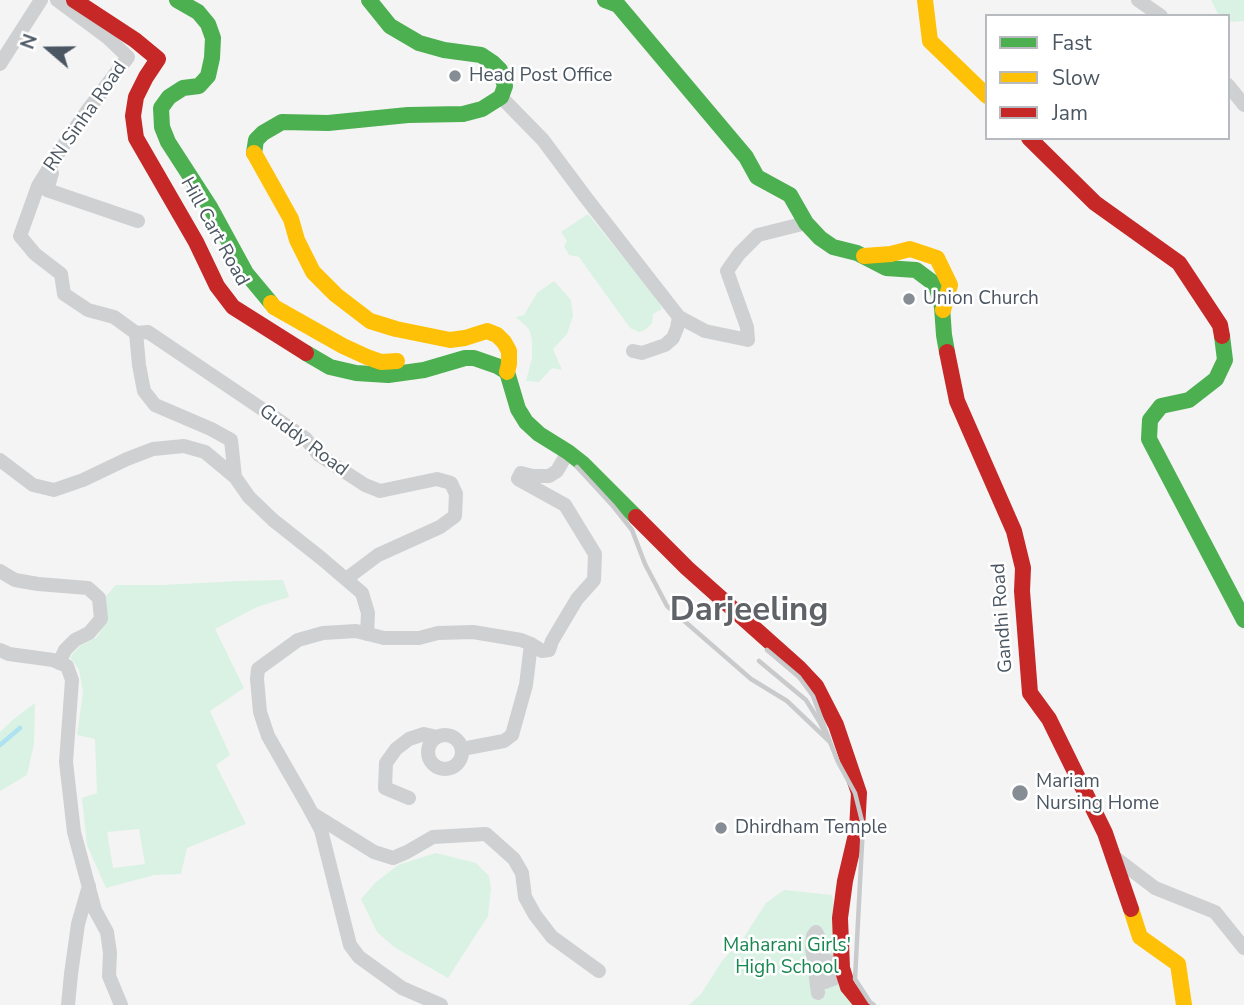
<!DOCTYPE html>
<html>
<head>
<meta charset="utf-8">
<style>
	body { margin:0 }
	#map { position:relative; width:1244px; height:1005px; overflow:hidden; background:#f4f4f4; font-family:"Nunito Sans",sans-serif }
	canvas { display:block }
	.legend { position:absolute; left:985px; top:14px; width:245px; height:126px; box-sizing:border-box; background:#fff; border:2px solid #b7bbc0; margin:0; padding:9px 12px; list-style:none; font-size:21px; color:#4a5661 }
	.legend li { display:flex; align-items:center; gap:14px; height:35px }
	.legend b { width:35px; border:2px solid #b7bbc0 }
	.north { position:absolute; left:14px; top:14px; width:70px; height:70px; -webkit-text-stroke:5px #fff; paint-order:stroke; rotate:290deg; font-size:19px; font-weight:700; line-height:28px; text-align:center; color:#4a5661 }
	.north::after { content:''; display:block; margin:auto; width:24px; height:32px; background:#4a5661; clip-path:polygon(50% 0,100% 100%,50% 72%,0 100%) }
</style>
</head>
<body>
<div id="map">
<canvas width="1244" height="1005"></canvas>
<ul class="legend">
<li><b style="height:9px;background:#4caf50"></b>Fast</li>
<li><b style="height:9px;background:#ffc107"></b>Slow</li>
<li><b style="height:9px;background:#c62828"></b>Jam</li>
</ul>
<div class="north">N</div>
</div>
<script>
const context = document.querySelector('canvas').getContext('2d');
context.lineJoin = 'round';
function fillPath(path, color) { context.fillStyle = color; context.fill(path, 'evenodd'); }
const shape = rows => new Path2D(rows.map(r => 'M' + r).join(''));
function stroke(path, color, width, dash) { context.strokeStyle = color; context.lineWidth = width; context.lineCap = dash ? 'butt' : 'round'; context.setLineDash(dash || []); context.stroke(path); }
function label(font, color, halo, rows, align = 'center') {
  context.font = font + ' "Nunito Sans",sans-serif'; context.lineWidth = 5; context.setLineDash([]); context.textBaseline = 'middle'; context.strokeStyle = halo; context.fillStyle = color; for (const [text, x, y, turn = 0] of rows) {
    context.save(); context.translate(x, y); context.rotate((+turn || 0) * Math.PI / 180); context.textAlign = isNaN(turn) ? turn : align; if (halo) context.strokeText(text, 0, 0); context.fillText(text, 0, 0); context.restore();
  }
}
fillPath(shape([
	[1211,0,1244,0,1244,21,1228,22,1228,16,1219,16],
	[588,214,658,300,662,309,653,314,652,323,645,330,639,332,630,328,579,257,569,255,564,246,567,241,561,232],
	[554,281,571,300,573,316,567,334,553,349,562,370,552,368,539,382,526,381,532,358,532,340,529,329,516,317,524,315,537,293],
	[283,580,289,597,257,607,215,629,244,688,210,711,230,755,216,765,246,824,187,848,181,874,154,875,106,888,87,845,82,798,97,793,95,739,77,735,83,692,79,670,70,657,80,646,97,637,107,620,106,596,116,585,162,585,240,581],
	[139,829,145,864,113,868,107,832],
	[35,703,34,744,27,775,0,791,0,732,15,718],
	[436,853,476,863,489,876,491,889,488,916,448,978,394,947,377,932,361,899,375,883,398,865],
	[784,890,832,895,853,1005,689,1005,701,994,722,961,744,937,766,903]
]), '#d9f2e3');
stroke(shape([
	[0,745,20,728]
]), '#aee2f0', 4.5);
stroke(shape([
	[57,0,108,38,128,57,87,111,59,152,38,186,20,236,35,254,61,274,64,294,88,310,114,317,136,333,139,365,144,391,155,405,211,429,231,440,235,477],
	[1138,0,1161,16],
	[0,64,41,0],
	[1228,85,1244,105],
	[501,97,543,140,587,199,679,317,705,331,748,340,747,327,727,271,739,254,758,235,806,223],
	[52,173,47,190,138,221],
	[136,333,148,332,305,438,319,455,365,485,380,491,437,479,451,483,456,494,455,516,440,527,378,555,346,579],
	[633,351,642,353,665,345,673,338,677,328,679,317],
	[0,460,33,485,54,490,83,480,127,459,153,449,184,446,205,452,235,477,249,497,273,520,321,558,362,593,368,613,367,634],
	[0,571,15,580,38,584,88,588,99,598,101,619,89,633,75,640,65,650,59,663],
	[0,650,9,654,53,660,67,666,72,680,66,762,74,832,95,910,107,932,110,953,109,976,121,1005],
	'428 752a17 17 0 1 1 34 0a17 17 0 1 1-34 0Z',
	[462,749,504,741,512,735,526,685,531,644,542,651,549,650,552,641,577,599,594,580,595,554,565,505,518,479,521,473,533,476,549,476,557,471,568,452],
	[409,798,385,788,386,763,396,749,409,739,424,734,437,737],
	[313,814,374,852,393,858,407,852,433,837,486,834,514,859,522,873,525,897,535,915,552,937,599,971],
	[1113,856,1155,888,1215,912,1244,948],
	[818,993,812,947,813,936,816,932,822,943,824,960,824,975,825,982,833,979,834,961],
	[68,1005,71,974,78,924,89,886],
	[441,1005,402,988,359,957,350,945,321,830,307,804,268,736,260,712,257,679,258,669,298,640,323,633,356,631,384,638,419,638,438,633,473,632,521,640,531,644]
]), '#ced0d2', 14);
stroke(shape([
	[177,0,198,12,208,24,213,38,212,58,208,76,199,86,183,88,169,97,161,108,162,127,168,142,210,207,246,273,271,303],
	[605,0,618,5,746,157,757,177,790,195,806,223,820,238,833,247,857,253,886,268,916,270,936,285,942,307,944,335,947,352],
	[254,153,256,140,263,133,282,122,328,123,408,115,463,114,482,109,501,97,505,86,500,70,493,63,481,55,444,50,419,43,390,26,369,0],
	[1222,336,1225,360,1216,379,1189,400,1161,406,1150,420,1149,439,1244,620],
	[306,353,330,367,356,373,388,375,424,370,465,358,474,358,497,366,507,372,518,409,526,422,539,434,568,452,582,463,636,517]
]), '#4caf50', 16);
stroke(shape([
	[925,0,930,41,987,96],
	[254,153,291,219,297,240,313,272,336,295,370,321,396,329,450,340,465,338,487,331,497,335,504,342,509,351,509,364,507,372],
	[864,256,891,254,910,249,937,258,950,285,943,310],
	[271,303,274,307,343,346,367,357,381,362,397,361],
	[1131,909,1140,937,1178,964,1184,1005]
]), '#ffc107', 16);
stroke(shape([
	[74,0,135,40,158,59,146,77,136,97,133,116,136,138,196,242,217,286,233,307,306,353],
	[1029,138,1095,203,1179,263,1220,325,1222,336],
	[947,352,957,401,1014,531,1023,568,1022,591,1030,693,1049,719,1105,833,1131,909],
	[636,517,687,568,799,668,816,686,836,725,859,793,857,830,845,881,840,918,842,968,848,987,863,1005]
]), '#c62828', 16);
stroke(shape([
	[577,467,613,506,632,530,645,564,667,606,751,679,787,701,830,742,838,762,855,793,863,825,855,979,870,1002,874,1005],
	[759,661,806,700,819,721,830,742,813,696,799,677,767,650]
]), '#c9cacc', 4.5);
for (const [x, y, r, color] of [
	[455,76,7,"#868d94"],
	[909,299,7,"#868d94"],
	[1020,793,9,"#868d94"],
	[721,828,7,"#868d94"]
]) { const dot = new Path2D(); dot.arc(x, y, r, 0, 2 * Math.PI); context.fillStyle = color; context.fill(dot); stroke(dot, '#fff', 2.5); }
label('19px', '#4a5661', '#fff', [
	["Head Post Office",469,76],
	["Union Church",923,299],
	["Mariam",1036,782],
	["Nursing Home",1036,804],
	["Dhirdham Temple",735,828]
], 'left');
label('19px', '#4a5661', '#fff', [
	["RN Sinha Road",86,117,-55],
	["Hill Cart Road",214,232,61],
	["Guddy Road",303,441,37],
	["Gandhi Road",1003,618,-94]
]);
label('19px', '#17864f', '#fff', [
	["Maharani Girls'",787,946],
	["High School",787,968]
]);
label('bold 33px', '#5f6368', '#fff', [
	["Darjeeling",749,612]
]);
</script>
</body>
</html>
